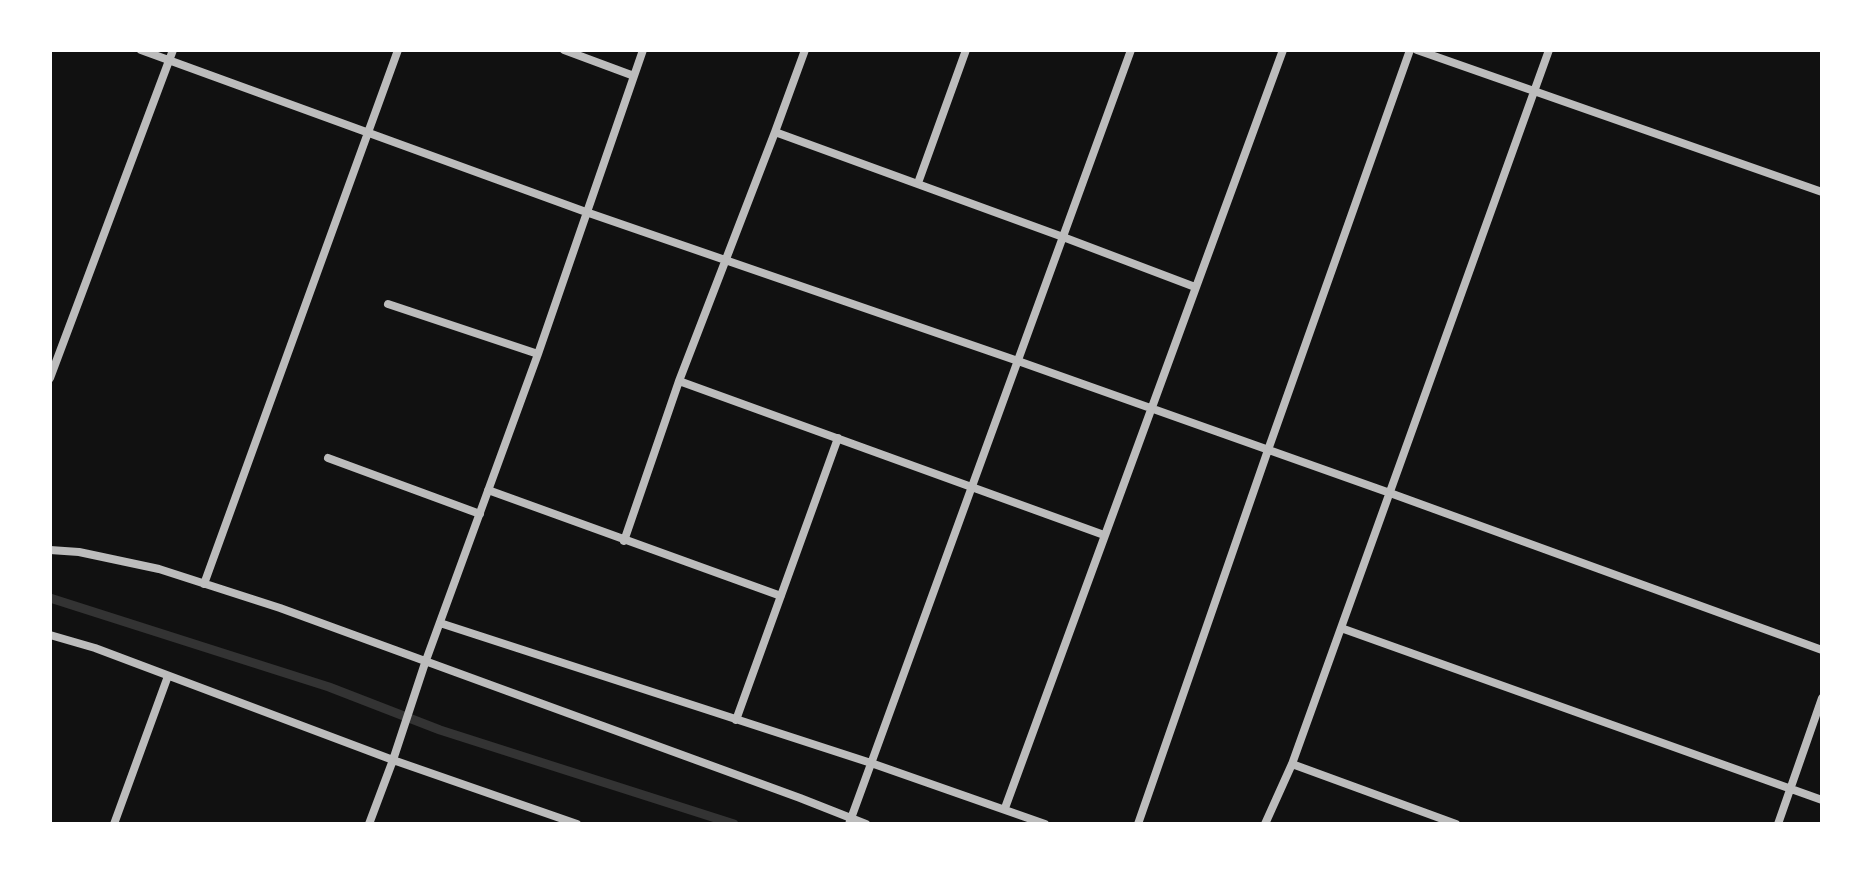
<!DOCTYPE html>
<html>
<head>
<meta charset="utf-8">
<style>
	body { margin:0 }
	#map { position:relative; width:1872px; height:874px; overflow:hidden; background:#111; font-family:Figtree,sans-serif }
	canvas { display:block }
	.frame { position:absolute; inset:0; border:52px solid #fff; pointer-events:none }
</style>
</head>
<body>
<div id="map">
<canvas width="1872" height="874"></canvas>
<div class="frame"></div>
</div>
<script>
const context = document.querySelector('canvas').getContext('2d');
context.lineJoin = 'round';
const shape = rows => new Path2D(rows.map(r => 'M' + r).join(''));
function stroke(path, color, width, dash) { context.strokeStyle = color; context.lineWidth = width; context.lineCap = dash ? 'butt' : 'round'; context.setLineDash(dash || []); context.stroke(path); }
stroke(shape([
	[50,598,329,687,440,730,734,824]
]), '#333', 9);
stroke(shape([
	[141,50,586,212,1018,361,1390,493,1822,650],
	[564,50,634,76],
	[1417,50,1822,192],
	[775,132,1063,237,1195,287],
	[918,183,966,50],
	[388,304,538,354],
	[50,378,173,50],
	[679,381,1104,535],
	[328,458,480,514],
	[488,490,781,596],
	[624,541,679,381,775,132,805,50],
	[50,550,79,552,159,569,280,608,800,798,866,824],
	[204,584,398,50],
	[440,623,871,763,1045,824],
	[1341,628,1822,800],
	[50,635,95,648,393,760,577,824],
	[736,720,838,438],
	[1292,764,1456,824],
	[1005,808,1283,50],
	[114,824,168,676],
	[369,824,393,760,425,663,538,354,643,50],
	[849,824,1131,50],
	[1138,824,1268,450,1410,50],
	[1265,824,1292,764,1549,50],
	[1778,824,1822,698]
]), '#bcbcbc', 8);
</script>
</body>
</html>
